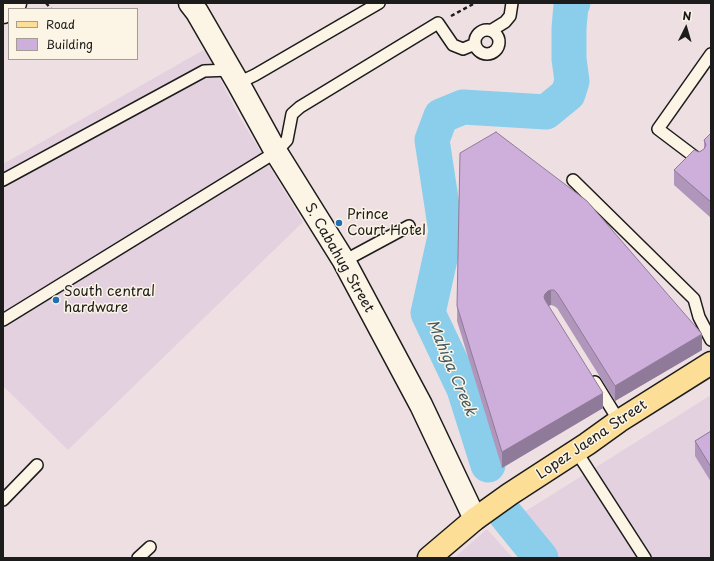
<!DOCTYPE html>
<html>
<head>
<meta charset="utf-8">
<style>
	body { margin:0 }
	#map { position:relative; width:714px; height:561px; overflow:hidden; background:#eee0e2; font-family:"Playpen Sans",sans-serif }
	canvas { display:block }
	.frame { position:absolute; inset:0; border:4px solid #1c1c1c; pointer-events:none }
	.legend { position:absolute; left:8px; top:8px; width:130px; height:52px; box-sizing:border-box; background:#fcf5e5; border:1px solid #a29e95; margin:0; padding:5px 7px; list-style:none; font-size:12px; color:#1c1c1c }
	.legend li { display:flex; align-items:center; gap:8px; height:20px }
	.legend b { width:20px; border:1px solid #a29e95 }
	.north { position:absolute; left:666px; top:8px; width:40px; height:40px; -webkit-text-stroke:3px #fcf5e5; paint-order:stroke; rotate:5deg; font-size:11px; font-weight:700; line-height:16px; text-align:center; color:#1c1c1c }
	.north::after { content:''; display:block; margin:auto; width:14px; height:18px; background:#1c1c1c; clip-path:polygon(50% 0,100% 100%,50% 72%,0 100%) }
</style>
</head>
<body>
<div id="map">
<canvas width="714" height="561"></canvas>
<div class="frame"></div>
<ul class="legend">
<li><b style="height:5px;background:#fcde96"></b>Road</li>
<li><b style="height:11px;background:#ceaeda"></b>Building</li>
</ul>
<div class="north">N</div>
</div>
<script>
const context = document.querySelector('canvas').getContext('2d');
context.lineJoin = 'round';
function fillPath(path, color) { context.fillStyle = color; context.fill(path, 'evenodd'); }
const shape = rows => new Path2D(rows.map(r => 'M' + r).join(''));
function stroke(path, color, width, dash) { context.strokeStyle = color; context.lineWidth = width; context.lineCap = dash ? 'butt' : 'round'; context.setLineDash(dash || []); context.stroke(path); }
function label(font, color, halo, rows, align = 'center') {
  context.font = font + ' "Playpen Sans",sans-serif'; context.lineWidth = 3; context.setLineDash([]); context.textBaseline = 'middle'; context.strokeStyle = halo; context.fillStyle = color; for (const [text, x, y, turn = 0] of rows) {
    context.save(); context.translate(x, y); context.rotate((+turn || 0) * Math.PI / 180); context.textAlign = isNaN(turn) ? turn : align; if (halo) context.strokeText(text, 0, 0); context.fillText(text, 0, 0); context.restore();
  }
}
fillPath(shape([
	[205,49,238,114,303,222,68,450,3,386,3,164],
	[711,395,711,558,557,558,521,514],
	[487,529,513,558,454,558]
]), '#e4d1e0');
stroke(shape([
	[488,465,464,389,428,313,446,232,432,140,441,116,463,107,546,112,568,94,572,81,569,59,569,28,571,5,573,3],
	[506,515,541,558]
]), '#8bceec', 35);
const lane = shape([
	'475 42a12 12 0 1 1 24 0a12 12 0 1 1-24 0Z',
	[492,30,505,22,510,16,512,3],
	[238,83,255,75,379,3],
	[699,160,658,129,711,54],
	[3,180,204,71,230,70],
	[573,180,694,299,699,317,711,340],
	[344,261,409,226],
	[3,320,276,152,287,140,292,114,300,107,438,23,453,45,463,49,475,44],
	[595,382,619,421],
	[576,451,645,558],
	[3,500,37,465],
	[138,558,150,547]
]);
const street = shape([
	[3,12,15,3]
]);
const secondary = shape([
	[190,3,197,12,238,83,276,152,344,261,421,405,475,519]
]);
const primary = shape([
	[429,558,475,519,510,494,587,444,619,421,711,363]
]);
stroke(lane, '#1c1c1c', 14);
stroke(street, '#1c1c1c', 25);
stroke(secondary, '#1c1c1c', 25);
stroke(primary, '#1c1c1c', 25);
stroke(shape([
	[46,3,51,9],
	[451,16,475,3]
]), '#1c1c1c', 2.5, [4, 3]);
stroke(lane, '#fcf5e5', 11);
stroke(street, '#fcf5e5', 22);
stroke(secondary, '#fcf5e5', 22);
stroke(primary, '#fcde96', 22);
fillPath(shape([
	[711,133,711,218,674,185,674,170,699,152,701,151,704,149,704,140],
	[460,153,702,350,615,401,557,308,554,306,551,305,548,306,603,408,502,468,457,321],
	[711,431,711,482,695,456,695,441]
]), '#b196bb');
fillPath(shape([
	[551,290,551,305,548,306,544,297,545,294,548,291],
	[702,334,702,350,615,401,615,386],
	[603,393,603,408,502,468,502,452]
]), '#907a99');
const building = shape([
	[496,132,587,201,702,334,615,386,557,293,554,290,551,290,548,291,545,294,544,297,545,300,603,393,502,452,457,306,460,153,496,132],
	[711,133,711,202,674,170,694,150,699,152,701,151,704,149,706,145,704,140,711,133],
	[711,431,711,467,695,441,711,431]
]);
fillPath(building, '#ceaeda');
stroke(building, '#907a99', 1);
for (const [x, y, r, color] of [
	[339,223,4,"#1f6fb2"],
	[56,300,4,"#1f6fb2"]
]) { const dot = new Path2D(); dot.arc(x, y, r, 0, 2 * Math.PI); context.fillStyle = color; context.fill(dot); stroke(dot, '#fcf5e5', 1.5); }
label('14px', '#1c1c1c', '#fcf5e5', [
	["Prince",347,215],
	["Court Hotel",347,231],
	["South central",64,292],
	["hardware",64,308]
], 'left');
label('14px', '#1c1c1c', '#fcf5e5', [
	["S. Cabahug Street",339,258,60],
	["Lopez Jaena Street",592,440,-34]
]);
label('italic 15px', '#435a65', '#fcf5e5', [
	["Mahiga Creek",451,368,67]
]);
</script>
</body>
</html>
